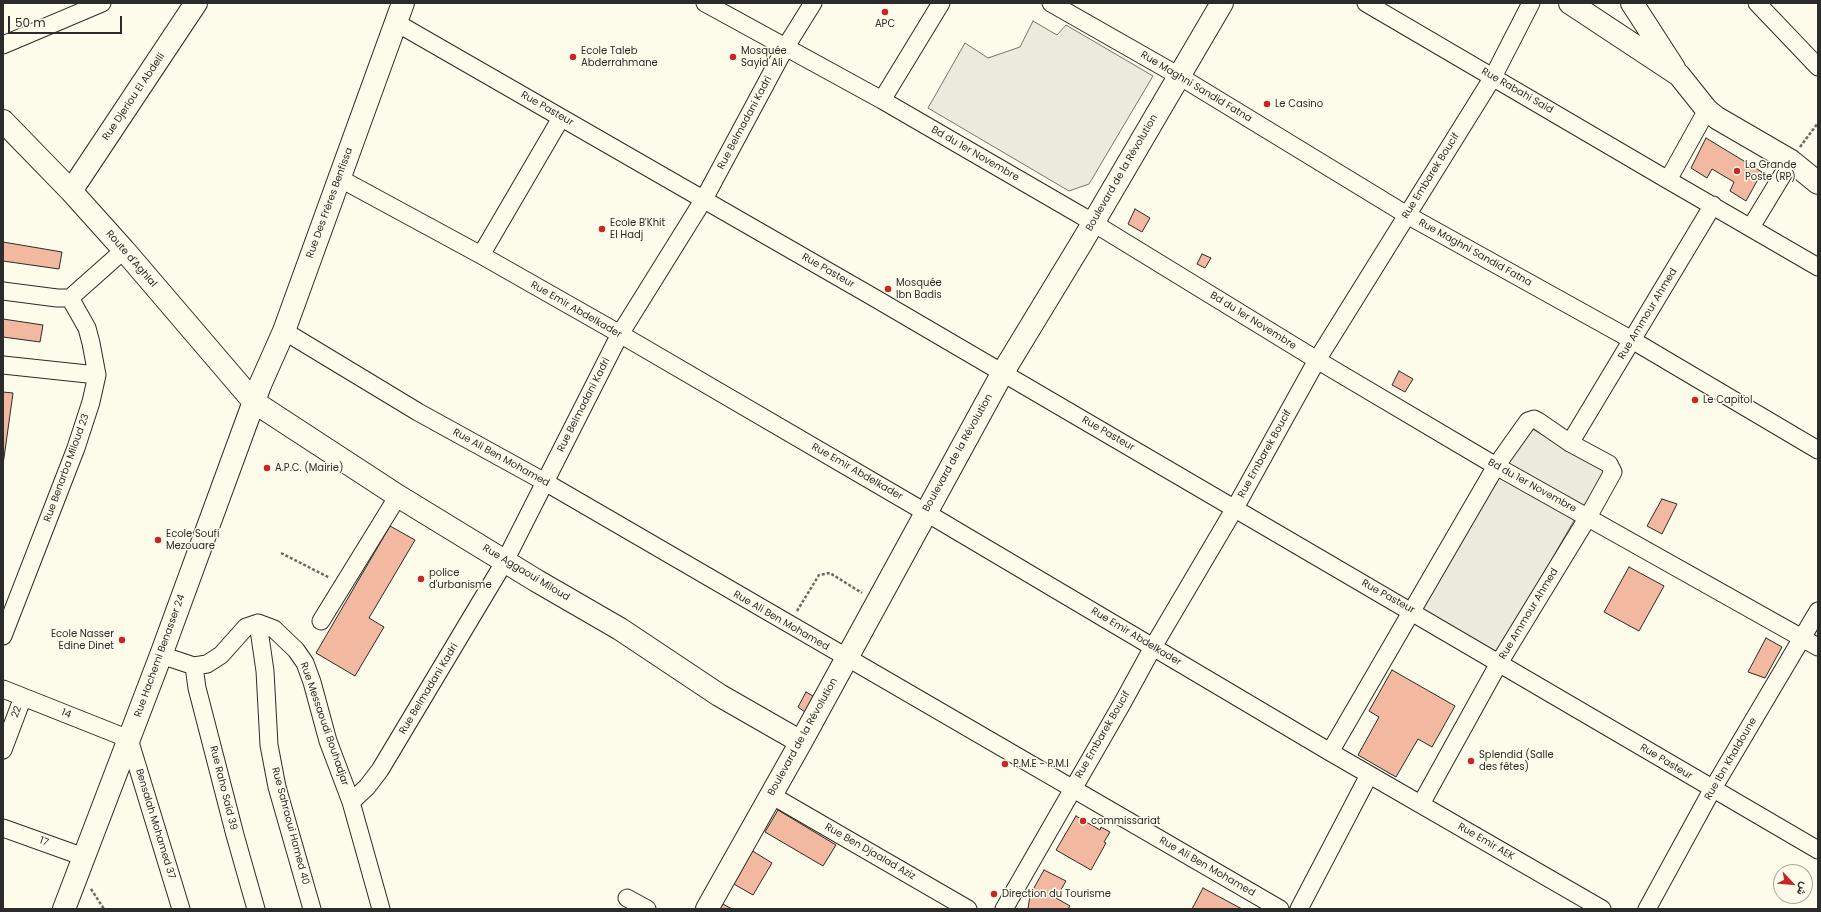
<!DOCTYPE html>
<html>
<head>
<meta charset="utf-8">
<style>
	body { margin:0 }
	#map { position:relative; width:1821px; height:912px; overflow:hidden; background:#fdfbea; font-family:Poppins,Vazirmatn,sans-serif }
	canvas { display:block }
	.frame { position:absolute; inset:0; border:4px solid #2b2b2b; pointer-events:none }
	.north { position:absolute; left:1773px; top:864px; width:40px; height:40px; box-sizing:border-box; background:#fdfbea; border:1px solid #a9a89e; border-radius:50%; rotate:116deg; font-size:11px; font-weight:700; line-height:16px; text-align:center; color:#2b2b2b }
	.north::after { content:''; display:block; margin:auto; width:14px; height:18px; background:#c62828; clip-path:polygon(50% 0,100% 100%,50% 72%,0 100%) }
	.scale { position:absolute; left:8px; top:16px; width:114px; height:18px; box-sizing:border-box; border:2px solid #2b2b2b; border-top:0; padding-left:5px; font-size:12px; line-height:14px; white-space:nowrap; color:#2b2b2b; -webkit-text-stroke:3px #fdfbea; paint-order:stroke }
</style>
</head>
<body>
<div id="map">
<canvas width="1821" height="912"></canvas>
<div class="frame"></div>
<div class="north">ش</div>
<div class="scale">50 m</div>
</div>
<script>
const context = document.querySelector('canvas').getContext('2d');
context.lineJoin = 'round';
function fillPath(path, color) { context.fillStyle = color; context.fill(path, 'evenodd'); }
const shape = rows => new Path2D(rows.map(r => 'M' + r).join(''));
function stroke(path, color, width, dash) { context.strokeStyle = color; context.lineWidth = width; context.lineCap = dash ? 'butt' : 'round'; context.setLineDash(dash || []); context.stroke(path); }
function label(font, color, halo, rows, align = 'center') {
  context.font = font + ' Poppins,sans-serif'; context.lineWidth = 3; context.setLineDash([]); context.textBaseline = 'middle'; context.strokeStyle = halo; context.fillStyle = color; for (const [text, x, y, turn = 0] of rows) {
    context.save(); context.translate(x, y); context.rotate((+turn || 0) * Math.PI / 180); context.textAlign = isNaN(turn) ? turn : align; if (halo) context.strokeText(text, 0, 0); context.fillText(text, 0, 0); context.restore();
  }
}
const parking = shape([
	[1033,21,1057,35,1066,25,1153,76,1089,184,1069,191,928,108,965,43,988,58,1020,47,1033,21],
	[1527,426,1610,473,1589,512,1507,463,1527,426],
	[1496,470,1576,517,1496,656,1416,609,1496,470]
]);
fillPath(parking, '#eceadb');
stroke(parking, '#74746e', 1);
const building = shape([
	[1706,138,1762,172,1746,201,1730,191,1734,182,1712,169,1707,178,1691,168,1706,138],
	[1135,209,1150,218,1142,232,1128,224,1135,209],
	[3,242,62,252,59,269,3,261,3,242],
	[1202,254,1211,258,1205,268,1197,264,1202,254],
	[3,319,43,325,40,342,3,337,3,319],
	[1399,371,1413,379,1405,392,1392,385,1399,371],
	[3,392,13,393,3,465,3,392],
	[1662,499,1677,504,1662,534,1647,526,1662,499],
	[390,526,415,540,369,618,384,627,355,676,316,653,390,526],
	[1629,567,1664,586,1639,631,1604,612,1629,567],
	[1766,638,1782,647,1765,678,1748,672,1766,638],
	[1392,670,1455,706,1432,747,1418,739,1396,777,1358,755,1379,717,1369,711,1392,670],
	[806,692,818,699,809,715,798,707,806,692],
	[778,810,836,845,823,866,765,832,778,810],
	[1076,816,1100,830,1101,827,1110,832,1104,842,1106,843,1091,870,1056,850,1076,816],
	[751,850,772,863,753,895,732,883,751,850],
	[1044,870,1066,881,1056,898,1070,906,1068,909,1028,909,1030,895,1044,870],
	[1203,888,1242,909,1192,909,1203,888],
	[721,903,732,909,718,909,721,903]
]);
fillPath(building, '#f2b8a0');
stroke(building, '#2b2b2b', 1);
const minor = shape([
	[705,3,882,100,1082,216,1317,360,1496,466,1818,647],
	[1051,3,1179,76,1407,215,1632,340,1818,450],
	[1366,3,1668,180],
	[1757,3,1818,67],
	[395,22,873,297,1818,850],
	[3,45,102,3],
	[882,100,941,3],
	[1707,110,1668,180,1818,267],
	[339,178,481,255,620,334,925,512,1330,752,1602,909],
	[1751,227,1791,161],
	[481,255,561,118],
	[3,291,57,298,70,298,124,250],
	[284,331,418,412,545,482,1280,909],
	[3,365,97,375],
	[1570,443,1713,205],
	[321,621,398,496],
	[258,623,265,671,269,745,277,787,312,909],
	[3,636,76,448,91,402,97,375,91,343,87,328,70,298],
	[161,655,194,666,207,664,221,655,246,627,258,623,274,629,296,650,305,663,312,682,328,741,351,802,381,909],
	[194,666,197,688,235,835,256,909],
	[3,689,129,739,181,909],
	[3,750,23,697],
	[1330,752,1496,466,1528,421,1534,419,1538,421,1570,443,1609,464,1613,472,1588,517,1499,663,1421,804],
	[771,795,968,909],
	[351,802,367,787,380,770,505,561,620,334,704,199,785,48,813,3],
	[3,828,84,857],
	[627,898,647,909],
	[1004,909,1123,702,1153,647,1235,508,1317,360,1493,77,1531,3],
	[1299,909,1369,775],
	[1647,909,1712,790,1818,611]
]);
const major = shape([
	[1570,3,1679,75,1707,110,1717,118,1791,161,1818,183],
	[1632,3,1674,68],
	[3,121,71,191,124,250,254,402,398,496,537,581,620,629,719,695,801,742],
	[71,191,196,3],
	[64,909,161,655,260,385,284,331,403,3],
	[707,909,801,742,1003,372,1082,242,1222,3]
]);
stroke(minor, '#2b2b2b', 19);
stroke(major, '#2b2b2b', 24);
stroke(shape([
	[1800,147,1818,123],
	[281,553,330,578],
	[797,611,819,575,830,573,862,593],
	[91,889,104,909]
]), '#6a6964', 2.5, [3, 2]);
stroke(minor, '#fdfbea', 17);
stroke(major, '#fdfbea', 22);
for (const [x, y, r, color] of [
	[885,12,4,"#c62828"],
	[573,57,4,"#c62828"],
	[733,57,4,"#c62828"],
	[1267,104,4,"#c62828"],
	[1737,171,4,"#c62828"],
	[602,229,4,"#c62828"],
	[888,289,4,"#c62828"],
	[1695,400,4,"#c62828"],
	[267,468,4,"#c62828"],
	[158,540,4,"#c62828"],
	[421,579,4,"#c62828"],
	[122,640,4,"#c62828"],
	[1471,761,4,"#c62828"],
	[1005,764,4,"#c62828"],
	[1083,821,4,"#c62828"],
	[994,894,4,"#c62828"]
]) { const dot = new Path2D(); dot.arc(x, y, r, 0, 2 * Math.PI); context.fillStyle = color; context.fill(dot); stroke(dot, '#fdfbea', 1.5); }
label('10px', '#2b2b2b', '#fdfbea', [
	["APC",885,24,"center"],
	["Ecole Taleb",581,51],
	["Abderrahmane",581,63],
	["Mosquée",741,51],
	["Sayid Ali",741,63],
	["Le Casino",1275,104],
	["La Grande",1745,165],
	["Poste (RP)",1745,177],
	["Ecole B'Khit",610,223],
	["El Hadj",610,235],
	["Mosquée",896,283],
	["Ibn Badis",896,295],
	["Le Capitol",1703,400],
	["A.P.C. (Mairie)",275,468],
	["Ecole Soufi",166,534],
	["Mezouare",166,546],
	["police",429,573],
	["d'urbanisme",429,585],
	["Ecole Nasser",114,634,"right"],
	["Edine Dinet",114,646,"right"],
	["Splendid (Salle",1479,755],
	["des fêtes)",1479,767],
	["P.M.E - P.M.I",1013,764],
	["commissariat",1091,821],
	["Direction du Tourisme",1002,894]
], 'left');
label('10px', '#2b2b2b', '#fdfbea', [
	["Rue Maghni Sandid Fatna",1196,87,31],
	["Rue Rabahi Said",1517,91,30],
	["Rue Djeriou El Abdelli",134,97,-56],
	["Rue Pasteur",547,109,30],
	["Rue Belmadani Kadri",745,123,-62],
	["Bd du 1er Novembre",975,154,30],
	["Boulevard de la Révolution",1122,173,-60],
	["Rue Embarek Boucif",1431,176,-58],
	["Rue Des Frères Benfissa",330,203,-70],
	["Rue Maghni Sandid Fatna",1475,253,29],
	["Route d'Aghlal",131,259,49],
	["Rue Pasteur",828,271,30],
	["Rue Emir Abdelkader",576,310,30],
	["Rue Ammour Ahmed",1648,314,-59],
	["Bd du 1er Novembre",1253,321,32],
	["Rue Belmadani Kadri",584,405,-63],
	["Rue Pasteur",1108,434,30],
	["Boulevard de la Révolution",958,453,-61],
	["Rue Embarek Boucif",1265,454,-61],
	["Rue Ali Ben Mohamed",501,458,29],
	["Rue Benarba Miloud 23",67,468,-70],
	["Rue Emir Abdelkader",857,472,30],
	["Bd du 1er Novembre",1532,486,29],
	["Rue Aggaoui Miloud",526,573,31],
	["Rue Pasteur",1388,597,29],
	["Rue Ammour Ahmed",1529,614,-59],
	["Rue Ali Ben Mohamed",781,621,30],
	["Rue Emir Abdelkader",1136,637,31],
	["Rue Hachemi Benasser 24",160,656,-70],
	["Rue Belmadani Kadri",429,689,-59],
	["22",17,712,-69],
	["14",66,714,22],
	["Rue Messaoudi Bouhadjar",324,724,71],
	["Rue Embarek Boucif",1103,735,-60],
	["Boulevard de la Révolution",803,737,-61],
	["Rue Ibn Khaldoune",1731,759,-60],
	["Rue Pasteur",1666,762,31],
	["Rue Raho Saïd 39",223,788,76],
	["Bensalah Mohamed 37",155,824,73],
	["Rue Sahraoui Hamed 40",290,826,75],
	["17",44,842,20],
	["Rue Emir AEK",1486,842,30],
	["Rue Ben Djaalad Aziz",870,852,30],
	["Rue Ali Ben Mohamed",1207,867,30]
]);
</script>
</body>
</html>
